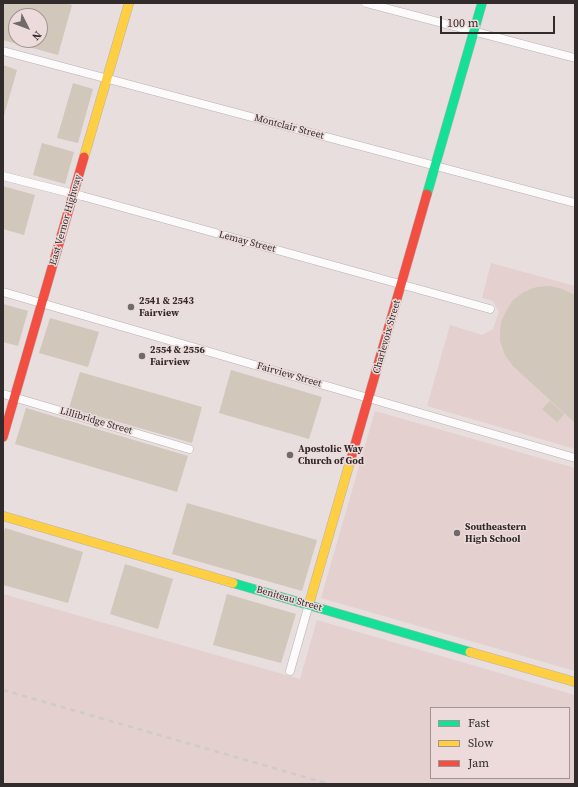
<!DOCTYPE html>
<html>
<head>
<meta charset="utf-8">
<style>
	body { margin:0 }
	#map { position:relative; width:578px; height:787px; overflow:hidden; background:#e8dede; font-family:"Source Serif 4",serif }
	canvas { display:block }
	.frame { position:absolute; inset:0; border:4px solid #312b2b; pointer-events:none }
	.legend { position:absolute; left:430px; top:707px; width:140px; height:72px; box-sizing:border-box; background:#ecdbda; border:1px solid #a19594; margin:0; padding:5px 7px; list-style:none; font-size:12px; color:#312b2b }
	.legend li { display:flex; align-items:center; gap:8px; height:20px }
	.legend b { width:20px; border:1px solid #a19594 }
	.north { position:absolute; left:8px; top:8px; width:40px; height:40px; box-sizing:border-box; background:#ecdbda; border:1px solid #a19594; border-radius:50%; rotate:132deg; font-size:11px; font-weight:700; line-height:16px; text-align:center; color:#312b2b }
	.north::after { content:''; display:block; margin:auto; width:14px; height:18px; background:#716a6a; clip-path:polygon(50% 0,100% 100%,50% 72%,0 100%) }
	.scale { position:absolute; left:440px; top:16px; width:115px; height:18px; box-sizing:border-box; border:2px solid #312b2b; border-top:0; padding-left:5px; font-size:12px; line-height:14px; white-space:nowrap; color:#312b2b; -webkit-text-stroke:3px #ecdbda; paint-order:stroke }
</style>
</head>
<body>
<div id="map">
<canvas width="578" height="787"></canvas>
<div class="frame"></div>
<ul class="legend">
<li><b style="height:5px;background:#16e098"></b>Fast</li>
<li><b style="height:5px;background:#ffcf43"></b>Slow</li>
<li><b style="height:5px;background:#f24e42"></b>Jam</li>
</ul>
<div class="north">N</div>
<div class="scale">100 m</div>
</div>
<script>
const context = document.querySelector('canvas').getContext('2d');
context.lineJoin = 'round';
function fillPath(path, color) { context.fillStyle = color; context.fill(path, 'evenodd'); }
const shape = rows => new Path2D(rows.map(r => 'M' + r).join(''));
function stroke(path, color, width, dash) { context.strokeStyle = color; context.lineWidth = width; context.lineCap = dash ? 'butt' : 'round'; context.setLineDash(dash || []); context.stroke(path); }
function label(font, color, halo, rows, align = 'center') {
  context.font = font + ' "Source Serif 4",serif'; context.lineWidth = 3; context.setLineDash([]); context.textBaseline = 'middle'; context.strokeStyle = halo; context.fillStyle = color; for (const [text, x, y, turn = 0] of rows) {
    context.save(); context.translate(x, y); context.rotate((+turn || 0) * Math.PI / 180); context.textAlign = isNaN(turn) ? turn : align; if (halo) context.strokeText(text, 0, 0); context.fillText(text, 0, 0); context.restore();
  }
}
fillPath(shape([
	[491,263,575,286,575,449,427,406,450,325,482,335,493,329,499,312,493,301,482,298],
	[375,411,575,468,575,671,321,598],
	[3,594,300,679,317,620,575,695,575,784,3,784],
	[431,708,569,708,569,778,431,778]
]), '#e3d0cf');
fillPath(shape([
	[4,3,66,3,72,5,58,55,3,40,3,7],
	[16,16,40,16,40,40,16,40],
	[3,65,17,70,3,119],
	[73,83,93,89,78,143,57,138],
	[42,143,74,152,65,184,33,175],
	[3,186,35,195,24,235,3,229],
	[550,286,562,289,575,295,575,423,512,365,505,355,500,341,500,334,501,322,506,311,513,300,524,292,531,289,537,287],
	[3,304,28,311,18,346,3,342],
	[50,318,99,332,88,367,39,353],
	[231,370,322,397,309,439,219,413],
	[80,372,202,407,192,443,69,408],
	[550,401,564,414,557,422,542,409],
	[26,408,188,456,177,492,15,444],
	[187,503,317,540,302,591,172,554],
	[5,528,83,552,68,603,3,585,3,536],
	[125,564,173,579,158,629,110,614],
	[227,594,296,614,281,663,213,645]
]), '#d1c7bb');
const street = shape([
	[366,3,575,58],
	[3,51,575,203],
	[3,176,82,196,490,309],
	[3,292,575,458],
	[3,394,189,449],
	[290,671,309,604]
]);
const fast = shape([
	[427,194,482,3],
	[233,583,470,652]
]);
const slow = shape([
	[84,157,129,3],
	[3,516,233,583],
	[309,604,352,455],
	[470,652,575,682]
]);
const jam = shape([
	[3,437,84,157],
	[352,455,427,194]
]);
stroke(street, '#b8b1b1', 9);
stroke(fast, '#b8b1b1', 10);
stroke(slow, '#b8b1b1', 10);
stroke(jam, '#b8b1b1', 10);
stroke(street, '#fcfafa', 8);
stroke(fast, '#16e098', 9);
stroke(slow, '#ffcf43', 9);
stroke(jam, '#f24e42', 9);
stroke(shape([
	[3,690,329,784]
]), '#cecbcb', 2.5, [5, 5]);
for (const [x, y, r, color] of [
	[131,307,4,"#716a6a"],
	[142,356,4,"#716a6a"],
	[290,455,4,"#716a6a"],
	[457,533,4,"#716a6a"]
]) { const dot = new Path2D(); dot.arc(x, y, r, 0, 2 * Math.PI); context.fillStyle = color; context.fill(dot); stroke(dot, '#ecdbda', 1.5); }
label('10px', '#312b2b', '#ecdbda', [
	["Montclair Street",289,127,15],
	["East Vernor Highway",66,220,-74],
	["Lemay Street",247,242,15],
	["Charlevoix Street",387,337,-74],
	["Fairview Street",289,375,16],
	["Lillibridge Street",96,421,16],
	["Beniteau Street",289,599,16]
]);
label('bold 10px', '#312b2b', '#ecdbda', [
	["2541 & 2543",139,301],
	["Fairview",139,313],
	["2554 & 2556",150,350],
	["Fairview",150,362],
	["Apostolic Way",298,449],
	["Church of God",298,461],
	["Southeastern",465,527],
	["High School",465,539]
], 'left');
</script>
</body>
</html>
